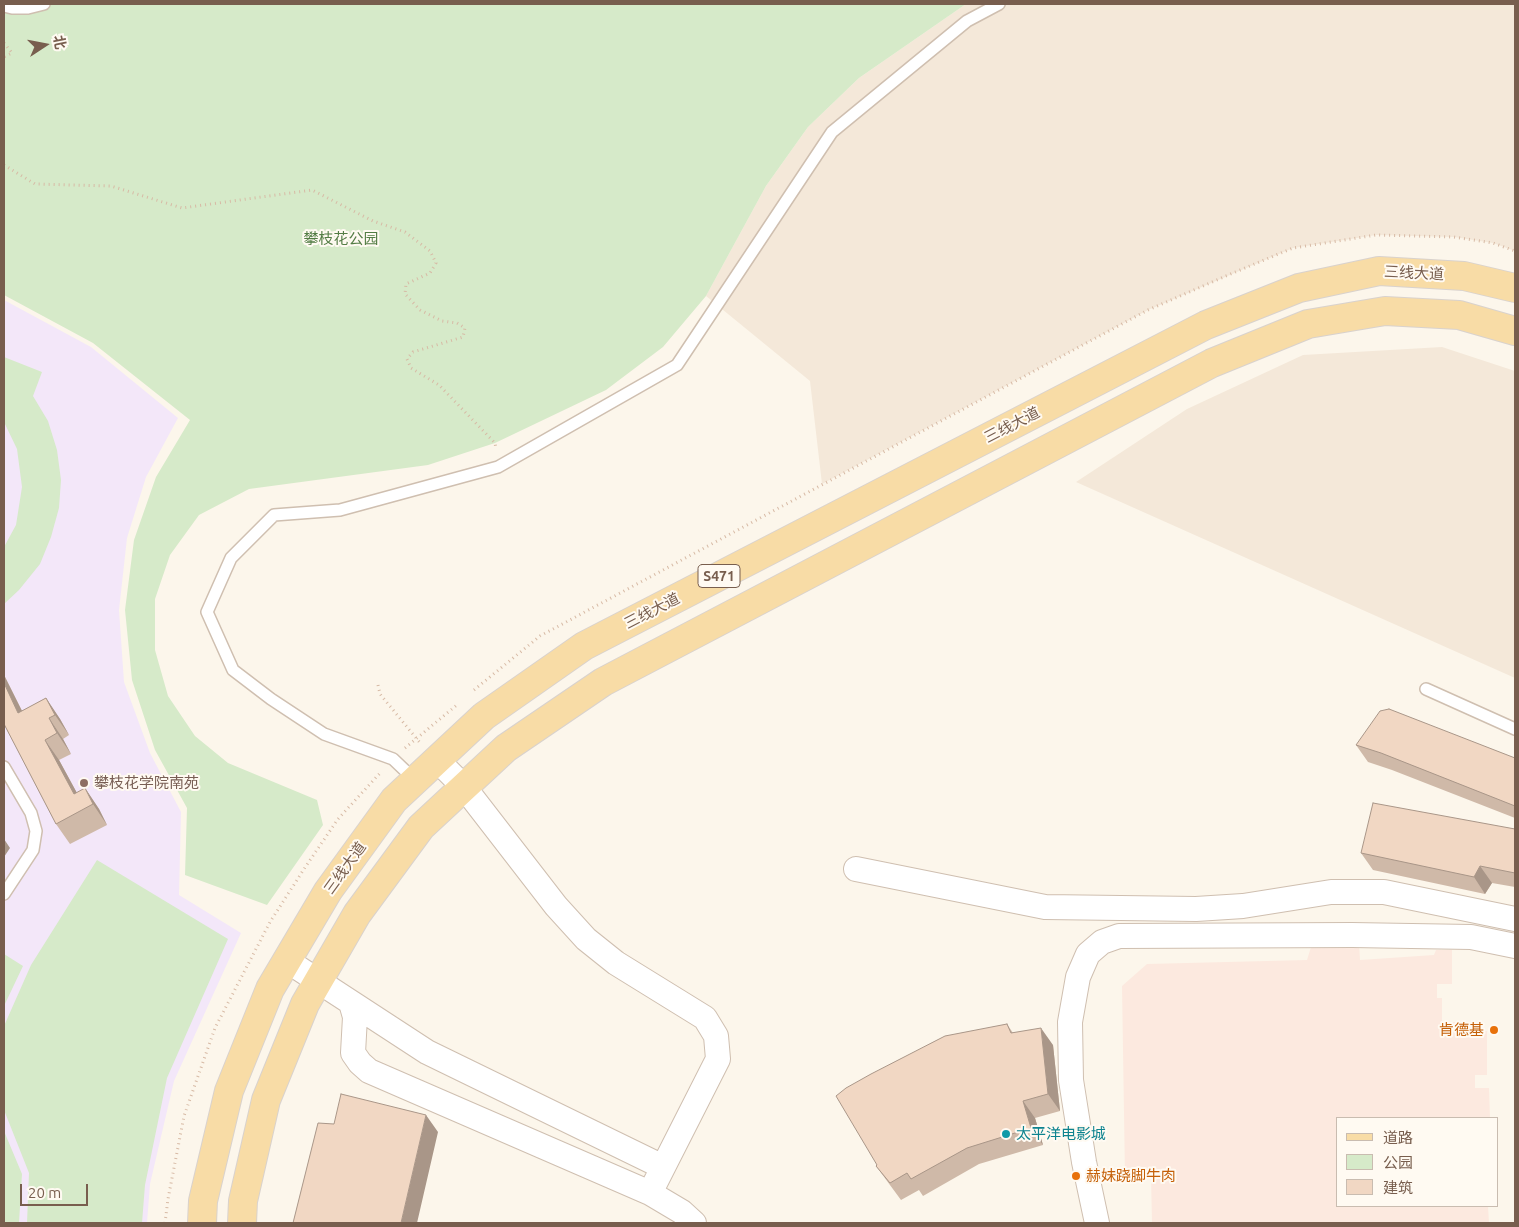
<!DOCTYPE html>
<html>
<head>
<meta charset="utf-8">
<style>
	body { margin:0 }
	#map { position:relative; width:1519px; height:1227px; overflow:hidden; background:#fcf6eb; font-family:Ubuntu,"Noto Sans SC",sans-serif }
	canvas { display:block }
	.frame { position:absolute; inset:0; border:5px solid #785e4e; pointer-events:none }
	.legend { position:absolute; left:1336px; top:1117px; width:162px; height:90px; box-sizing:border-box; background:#fffaf2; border:1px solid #c9bcb0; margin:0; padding:6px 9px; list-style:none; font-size:15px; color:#785e4e }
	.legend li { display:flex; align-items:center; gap:10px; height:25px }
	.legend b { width:25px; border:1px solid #c9bcb0 }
	.north { position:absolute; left:20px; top:20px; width:50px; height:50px; -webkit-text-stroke:4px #fffaf2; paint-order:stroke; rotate:79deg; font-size:14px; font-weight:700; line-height:20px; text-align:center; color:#785e4e }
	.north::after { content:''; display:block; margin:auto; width:18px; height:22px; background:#785e4e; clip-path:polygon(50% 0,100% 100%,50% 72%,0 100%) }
	.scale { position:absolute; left:20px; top:1184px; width:68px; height:22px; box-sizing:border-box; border:2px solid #785e4e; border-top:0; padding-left:6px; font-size:15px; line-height:18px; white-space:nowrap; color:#785e4e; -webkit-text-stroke:4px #fffaf2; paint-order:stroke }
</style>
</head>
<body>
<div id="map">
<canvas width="1519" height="1227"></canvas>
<div class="frame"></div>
<ul class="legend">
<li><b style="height:6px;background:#f8dca6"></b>道路</li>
<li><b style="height:14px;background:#d6eac9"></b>公园</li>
<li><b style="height:14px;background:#f1d7c3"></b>建筑</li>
</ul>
<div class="north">北</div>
<div class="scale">20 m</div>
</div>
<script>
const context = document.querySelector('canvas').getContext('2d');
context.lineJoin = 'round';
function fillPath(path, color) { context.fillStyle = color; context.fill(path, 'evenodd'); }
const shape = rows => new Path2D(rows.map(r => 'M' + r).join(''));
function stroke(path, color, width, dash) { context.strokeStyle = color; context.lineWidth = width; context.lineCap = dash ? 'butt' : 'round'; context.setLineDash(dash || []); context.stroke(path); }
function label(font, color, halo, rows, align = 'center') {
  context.font = font + ' Ubuntu,"Noto Sans SC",sans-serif'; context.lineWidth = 4; context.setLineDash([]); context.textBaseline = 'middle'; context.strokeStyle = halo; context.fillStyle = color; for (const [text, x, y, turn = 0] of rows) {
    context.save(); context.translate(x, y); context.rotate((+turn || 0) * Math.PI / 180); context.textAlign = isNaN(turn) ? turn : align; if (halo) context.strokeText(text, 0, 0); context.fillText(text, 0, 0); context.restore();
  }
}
fillPath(shape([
	[966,4,1515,4,1515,251,1493,243,1454,237,1376,235,1293,248,1148,310,822,484,810,381,706,296,766,186,808,127,859,78],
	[1442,347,1515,371,1515,678,1076,482,1187,409,1303,355]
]), '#f4e8d9');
fillPath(shape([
	[1359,943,1360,960,1434,955,1436,950,1452,950,1452,984,1437,984,1437,998,1442,998,1442,1022,1474,1022,1475,1031,1487,1031,1487,1075,1475,1075,1475,1088,1489,1088,1490,1118,1338,1118,1338,1206,1488,1206,1489,1223,1152,1223,1151,1177,1125,1177,1122,986,1147,964,1307,960,1311,947]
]), '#fce9df');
fillPath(shape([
	[4,300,91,347,178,418,146,477,127,538,119,610,124,682,150,753,181,812,179,895,241,933,174,1081,150,1184,147,1223,4,1223]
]), '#f3e7f9');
fillPath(shape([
	[4,4,966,4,859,78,808,127,766,186,706,296,663,347,606,390,495,443,428,465,249,489,199,515,170,555,155,599,155,650,168,696,195,736,228,763,317,800,323,825,267,905,185,875,187,808,155,750,132,680,125,610,134,540,156,477,190,420,93,343,4,295],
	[4,357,42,372,33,396,48,421,57,450,61,480,59,508,51,537,40,564,19,590,4,604,4,547,16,525,22,487,17,449,4,422],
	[97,860,228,939,167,1078,145,1185,142,1223,27,1223,29,1173,4,1110,4,1026,31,965],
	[4,954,23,966,4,1006],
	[4,1131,22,1174,19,1223,4,1223]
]), '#d6eac9');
const service = shape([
	[4,6,12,8,28,8,44,4],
	[1426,689,1515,729],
	[4,767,31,813,36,831,33,850,4,894],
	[415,780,393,759,324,734,271,699,233,670,207,612,231,558,274,515,340,510,498,467,677,365,832,132,967,21,999,4]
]);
const minor = shape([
	[437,760,464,787,556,906,586,939,616,963,705,1018,716,1036,718,1059,650,1193],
	[856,869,1045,907,1196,909,1243,906,1331,892,1384,892,1515,919],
	[286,960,427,1052,663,1167],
	[351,1003,355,1017,353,1053,360,1063,369,1071,650,1193,682,1212,694,1223],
	[1097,1223,1084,1162,1071,1080,1070,1022,1078,977,1088,954,1102,942,1119,936,1352,935,1471,937,1515,946]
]);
const primary = shape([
	[202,1223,203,1201,229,1091,270,989,328,891,394,800,484,716,584,646,1206,325,1299,288,1379,271,1464,276,1515,288],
	[242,1223,243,1201,266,1100,305,1004,357,914,421,827,506,748,603,682,1212,363,1308,324,1385,311,1459,315,1515,331]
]);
stroke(service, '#cfbfb0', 14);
stroke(minor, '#cfbfb0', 26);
stroke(primary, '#d9d2cd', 30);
stroke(shape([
	[4,43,12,53,4,57],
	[4,165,35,184,111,186,182,208,312,190,373,221,405,232,430,251,436,263,430,273,406,284,405,294,420,310,442,321,457,323,465,328,463,337,413,352,407,359,411,368,439,385,495,443,496,449],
	[378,685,380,694,421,744],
	[474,690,540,636,1148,310,1233,273,1293,248,1376,235,1454,237,1493,243,1515,251],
	[405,748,458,704],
	[165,1223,168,1199,184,1116,215,1028,270,922,306,866,338,819,381,772]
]), '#d7baa5', 3, [1, 4]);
stroke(service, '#fff', 11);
stroke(minor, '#fff', 24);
stroke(primary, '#f8dca6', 28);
fillPath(shape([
	[4,675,22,711,46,698,60,719,69,735,63,739,71,754,59,760,77,793,85,788,99,809,107,825,70,844,56,824,4,724],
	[1356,745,1515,758,1515,818,1392,770,1368,762],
	[1515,829,1515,887,1492,883,1485,894,1373,870,1361,853],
	[1007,1024,1013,1033,1053,1045,1060,1111,1035,1118,1043,1145,979,1164,923,1196,919,1190,901,1200,876,1166]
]), '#cfb9a8');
fillPath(shape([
	[4,675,33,733,18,713,4,683],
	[46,698,60,719,69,735,55,715],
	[49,718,63,739,71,754,57,733],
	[45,740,59,760,85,808,74,794],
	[85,788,99,809,107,825,93,804],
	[4,839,10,848,4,857],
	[1480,866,1492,883,1485,894,1474,877],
	[1041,1028,1053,1045,1060,1111,1048,1094],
	[1023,1101,1035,1118,1043,1145,1031,1128],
	[426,1115,438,1132,417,1223,401,1223]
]), '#a99688');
const building = shape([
	[4,683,18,713,46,698,55,715,49,718,57,733,45,740,74,794,85,788,93,804,56,824,4,724,4,683],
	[1389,709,1515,758,1515,806,1381,753,1356,745,1380,711,1389,709],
	[1373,803,1515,829,1515,873,1480,866,1474,877,1361,853,1373,803],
	[1007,1024,1011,1033,1041,1028,1048,1094,1023,1101,1031,1128,967,1148,911,1179,907,1173,890,1183,876,1166,877,1165,836,1096,846,1088,871,1074,945,1036,1007,1024],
	[341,1094,426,1115,401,1223,293,1223,318,1123,334,1124,341,1094]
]);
fillPath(building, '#f1d7c3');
stroke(building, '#a99688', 1);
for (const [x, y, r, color] of [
	[84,783,5,"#8d6e63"],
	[1494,1030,5,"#e8710a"],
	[1006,1134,5,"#0f9aa8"],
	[1076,1176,5,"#e8710a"]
]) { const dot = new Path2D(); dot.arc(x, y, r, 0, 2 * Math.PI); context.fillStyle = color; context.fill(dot); stroke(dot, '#fffaf2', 2); }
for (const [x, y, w] of [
	[719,576,42]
]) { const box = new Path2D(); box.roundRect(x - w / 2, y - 11.5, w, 23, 4); context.fillStyle = '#fffaf2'; context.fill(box); stroke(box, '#785e4e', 1); }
label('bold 14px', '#785e4e', null, [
	["S471",719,576]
]);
label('15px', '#547d45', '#fffaf2', [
	["攀枝花公园",341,239]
]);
label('15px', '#785e4e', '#fffaf2', [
	["三线大道",1414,273,3],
	["三线大道",1012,425,-27],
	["三线大道",652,611,-27],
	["三线大道",345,868,-54]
]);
label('15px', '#785e54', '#fffaf2', [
	["攀枝花学院南苑",94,783]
], 'left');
label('15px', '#c56008', '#fffaf2', [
	["肯德基",1484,1030],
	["赫妹跷脚牛肉",1086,1176,"left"]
], 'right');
label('15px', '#0d838f', '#fffaf2', [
	["太平洋电影城",1016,1134]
], 'left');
</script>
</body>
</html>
